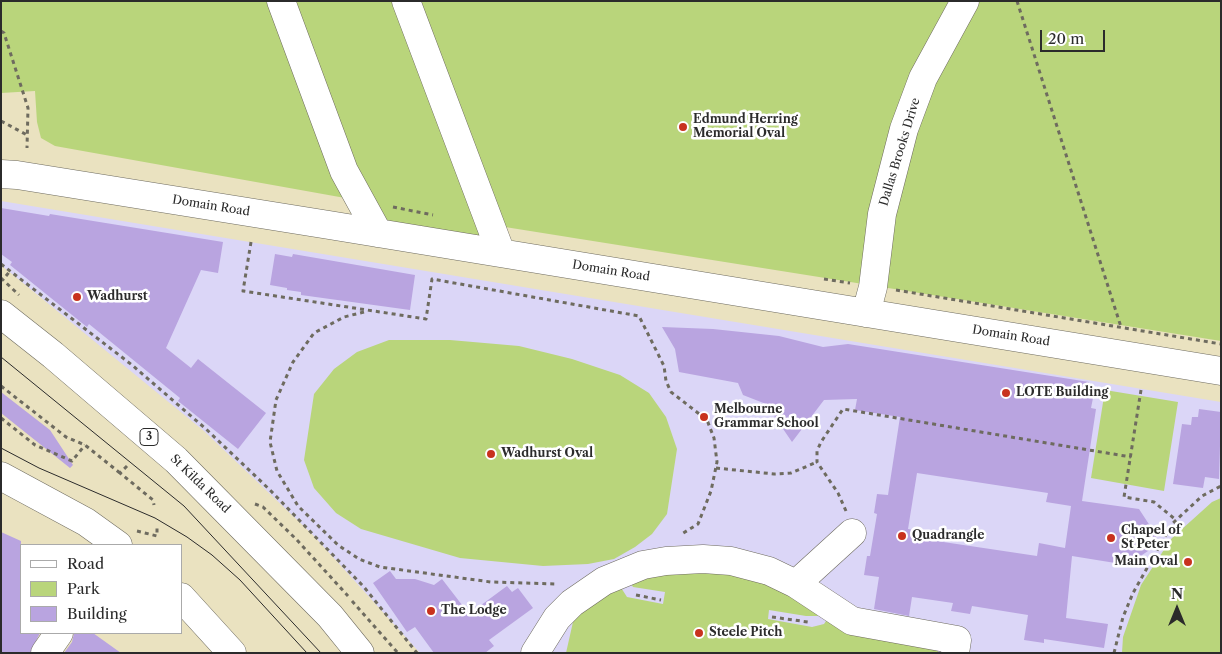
<!DOCTYPE html>
<html>
<head>
<meta charset="utf-8">
<style>
	body { margin:0 }
	#map { position:relative; width:1222px; height:654px; overflow:hidden; background:#eae2c0; font-family:"Libre Caslon Text",serif }
	canvas { display:block }
	.frame { position:absolute; inset:0; border:2px solid #2b2b2b; pointer-events:none }
	.legend { position:absolute; left:20px; top:544px; width:162px; height:90px; box-sizing:border-box; background:#fff; border:1px solid #aaa; margin:0; padding:6px 9px; list-style:none; font-size:15px; color:#2b2b2b }
	.legend li { display:flex; align-items:center; gap:10px; height:25px }
	.legend b { width:25px; border:1px solid #aaa }
	.north { position:absolute; left:1152px; top:584px; width:50px; height:50px; -webkit-text-stroke:4px #fff; paint-order:stroke; rotate:0deg; font-size:14px; font-weight:700; line-height:20px; text-align:center; color:#2b2b2b }
	.north::after { content:''; display:block; margin:auto; width:18px; height:22px; background:#2b2b2b; clip-path:polygon(50% 0,100% 100%,50% 72%,0 100%) }
	.scale { position:absolute; left:1040px; top:30px; width:65px; height:22px; box-sizing:border-box; border:2px solid #2b2b2b; border-top:0; padding-left:6px; font-size:15px; line-height:18px; white-space:nowrap; color:#2b2b2b; -webkit-text-stroke:4px #fff; paint-order:stroke }
</style>
</head>
<body>
<div id="map">
<canvas width="1222" height="654"></canvas>
<div class="frame"></div>
<ul class="legend">
<li><b style="height:6px;background:#fff"></b>Road</li>
<li><b style="height:14px;background:#b9d57b"></b>Park</li>
<li><b style="height:14px;background:#b9a4e0"></b>Building</li>
</ul>
<div class="north">N</div>
<div class="scale">20 m</div>
</div>
<script>
const context = document.querySelector('canvas').getContext('2d');
context.lineJoin = 'round';
function fillPath(path, color) { context.fillStyle = color; context.fill(path, 'evenodd'); }
const shape = rows => new Path2D(rows.map(r => 'M' + r).join(''));
function stroke(path, color, width, dash) { context.strokeStyle = color; context.lineWidth = width; context.lineCap = dash ? 'butt' : 'round'; context.setLineDash(dash || []); context.stroke(path); }
function label(font, color, halo, rows, align = 'center') {
  context.font = font + ' "Libre Caslon Text",serif'; context.lineWidth = 5; context.setLineDash([]); context.textBaseline = 'middle'; context.strokeStyle = halo; context.fillStyle = color; for (const [text, x, y, turn = 0] of rows) {
    context.save(); context.translate(x, y); context.rotate((+turn || 0) * Math.PI / 180); context.textAlign = isNaN(turn) ? turn : align; if (halo) context.strokeText(text, 0, 0); context.fillText(text, 0, 0); context.restore();
  }
}
fillPath(shape([
	[1,201,1221,402,1221,653,420,653,313,535,204,431,1,265]
]), '#dbd6f7');
fillPath(shape([
	[1,1,1221,1,1221,341,505,227,489,240,380,222,373,203,55,146,41,138,37,122,35,91,1,93],
	[389,340,450,340,519,346,572,359,620,375,649,393,666,417,677,449,667,514,652,534,635,547,614,559,588,564,543,566,460,558,361,529,336,513,314,488,304,460,314,394,334,369,357,352],
	[1105,390,1178,402,1164,491,1091,478],
	[1221,498,1221,653,1122,653,1123,637,1141,585,1171,539,1212,502],
	[683,567,771,581,821,612,817,616,806,616,769,610,768,619,812,627,824,624,828,618,936,649,939,653,566,653,575,613,618,583,627,597,663,604,665,592,633,587,628,579]
]), '#b9d57b');
fillPath(shape([
	[1,208,49,216,50,214,223,242,218,273,201,270,166,348,191,368,198,359,266,413,238,449,178,401,180,398,89,324,87,327,10,265,12,262,1,254],
	[275,254,292,257,293,254,415,275,410,310,301,295,301,292,287,290,287,288,270,285],
	[662,327,713,329,779,336,823,347,848,344,1089,382,1089,387,1095,388,1091,408,1096,409,1082,501,1139,509,1156,535,1154,547,1142,555,1140,567,1072,556,1066,618,1108,624,1104,648,1044,639,1044,643,1024,640,1028,615,972,606,970,614,951,611,953,603,912,597,909,616,874,609,879,577,864,575,867,556,870,556,877,514,874,513,877,494,888,495,900,417,855,410,857,399,824,400,792,442,766,404,743,395,738,383,679,372,675,349],
	[917,473,1048,493,1046,502,1071,506,1065,548,1039,543,1037,556,930,540,931,533,908,529],
	[1,392,50,430,73,465,70,468,1,413],
	[1199,409,1221,412,1219,479,1205,477,1203,488,1173,484,1182,424,1191,425,1192,417,1198,417],
	[1,532,21,541,21,633,40,633,30,653,1,653],
	[390,571,396,579,415,579,434,585,442,579,469,614,507,586,512,592,518,588,533,608,489,640,494,646,485,653,434,653,415,627,407,632,373,583],
	[74,633,93,633,121,653,64,653,72,642]
]), '#b9a4e0');
const minor = shape([
	[281,1,344,171,378,233],
	[406,1,501,253],
	[1,174,17,175,329,225,1221,371],
	[866,313,873,287,882,214,904,129,923,78,965,1],
	[796,584,852,533],
	[45,653,59,633],
	[535,653,557,618,572,603,604,581,643,565,666,561,703,559,731,561,769,571,796,584,852,621,957,640,955,653]
]);
const major = shape([
	[1,314,53,355,176,460,330,616,360,653],
	[1,476,86,522,118,545],
	[181,597,232,653]
]);
stroke(minor, '#6e6b5f', 29);
stroke(major, '#6e6b5f', 29);
stroke(shape([
	[1017,1,1121,327],
	[1,31,4,33,28,108,27,148],
	[1,121,29,136],
	[393,207,433,215],
	[251,242,243,291,426,319,432,279,639,316,664,366,666,381,671,392,707,420,714,438,717,462,711,491,698,524,680,535],
	[1,264,132,365,206,429,270,490,364,587,417,653],
	[6,276,10,271],
	[1,278,19,295],
	[824,279,850,283],
	[896,290,1221,344],
	[364,312,344,317,314,333,293,362,276,400,270,442,277,471,298,506,338,545,359,559,380,567,491,582,556,584],
	[1,353,2,353],
	[1,386,66,437,85,445,120,473],
	[1141,390,1124,497,1154,502,1176,520],
	[1,418,35,445,72,461,85,445],
	[127,466,120,473,153,500,154,505],
	[716,468,774,474,791,473,817,462],
	[255,504,263,507,296,539,348,596],
	[846,511,838,493,817,462,817,451,821,442,843,409,1131,457],
	[137,531,157,536,157,525],
	[636,595,661,600],
	[352,601,398,653],
	[772,617,808,622],
	[1114,653,1123,617,1133,593,1172,524,1202,496,1221,486]
]), '#6e6b5f', 3, [4, 4]);
stroke(minor, '#fff', 28);
stroke(major, '#fff', 28);
stroke(shape([
	[1,357,184,506,321,653],
	[1,448,39,468,155,518,187,537,212,555,240,580,307,653]
]), '#2b2b2b', 1);
for (const [x, y, r, color] of [
	[683,127,5,"#c8321e"],
	[77,297,5,"#c8321e"],
	[1006,393,5,"#c8321e"],
	[704,417,5,"#c8321e"],
	[491,454,5,"#c8321e"],
	[902,536,5,"#c8321e"],
	[1111,538,5,"#c8321e"],
	[1188,562,5,"#c8321e"],
	[431,611,5,"#c8321e"],
	[699,633,5,"#c8321e"]
]) { const dot = new Path2D(); dot.arc(x, y, r, 0, 2 * Math.PI); context.fillStyle = color; context.fill(dot); stroke(dot, '#fff', 2); }
for (const [x, y, w] of [
	[149,437,18]
]) { const box = new Path2D(); box.roundRect(x - w / 2, y - 8.5, w, 17, 4); context.fillStyle = '#fff'; context.fill(box); stroke(box, '#2b2b2b', 1); }
label('bold 11px', '#2b2b2b', null, [
	["3",149,437]
]);
label('bold 12px', '#2b2b2b', '#fff', [
	["Edmund Herring",693,120],
	["Memorial Oval",693,134],
	["Wadhurst",87,297],
	["LOTE Building",1016,393],
	["Melbourne",714,410],
	["Grammar School",714,424],
	["Wadhurst Oval",501,454],
	["Chapel of",1121,531],
	["St Peter",1121,545],
	["Quadrangle",912,536],
	["Main Oval",1178,562,"right"],
	["The Lodge",441,611],
	["Steele Pitch",709,633]
], 'left');
label('12px', '#2b2b2b', '#fff', [
	["Dallas Brooks Drive",900,152,-73],
	["Domain Road",211,206,9],
	["Domain Road",611,271,9],
	["Domain Road",1011,336,9],
	["St Kilda Road",200,484,44]
]);
</script>
</body>
</html>
